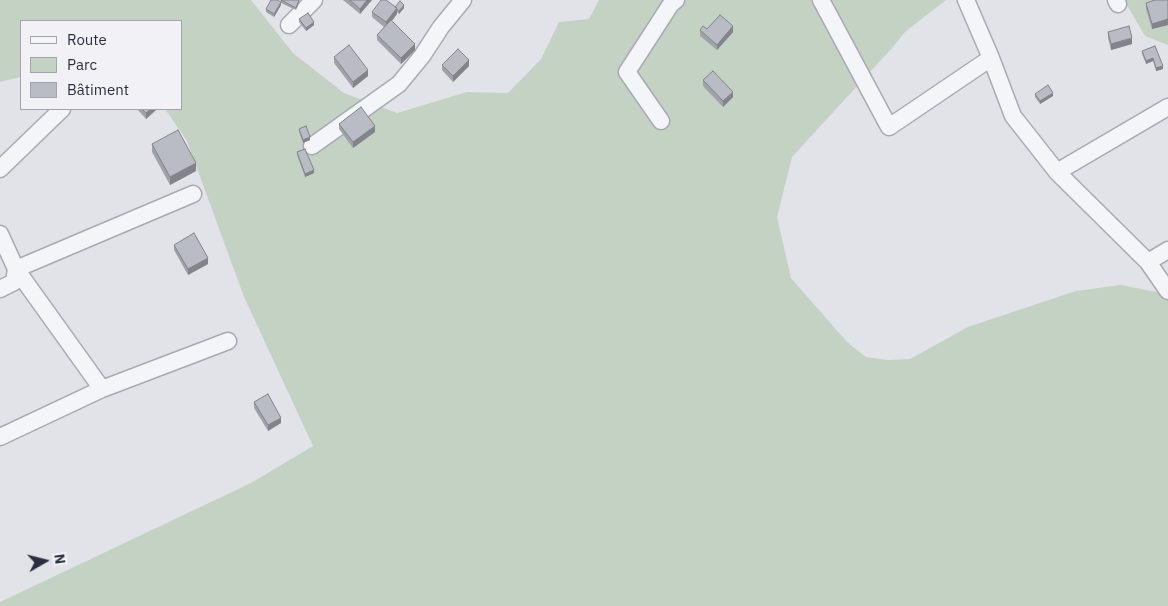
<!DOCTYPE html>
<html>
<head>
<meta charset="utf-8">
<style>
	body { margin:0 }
	#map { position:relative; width:1168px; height:606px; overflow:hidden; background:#e2e3e9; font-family:"IBM Plex Sans",sans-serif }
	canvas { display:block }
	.legend { position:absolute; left:20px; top:20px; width:162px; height:90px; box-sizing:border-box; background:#f2f2f6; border:1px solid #a3a4ad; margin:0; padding:6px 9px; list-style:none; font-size:15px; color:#2c2f3f }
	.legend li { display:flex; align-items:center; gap:10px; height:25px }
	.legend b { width:25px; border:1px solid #a3a4ad }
	.north { position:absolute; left:20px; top:536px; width:50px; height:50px; -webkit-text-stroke:4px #f2f2f6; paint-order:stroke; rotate:82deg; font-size:14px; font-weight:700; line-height:20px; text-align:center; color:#2c2f3f }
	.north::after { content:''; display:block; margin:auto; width:18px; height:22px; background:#2c2f3f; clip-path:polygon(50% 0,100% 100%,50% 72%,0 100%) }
</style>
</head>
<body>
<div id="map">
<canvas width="1168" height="606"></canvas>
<ul class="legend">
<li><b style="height:6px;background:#f4f5f8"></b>Route</li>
<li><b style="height:14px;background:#c4d2c4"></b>Parc</li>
<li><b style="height:14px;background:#babcc5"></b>Bâtiment</li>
</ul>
<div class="north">N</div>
</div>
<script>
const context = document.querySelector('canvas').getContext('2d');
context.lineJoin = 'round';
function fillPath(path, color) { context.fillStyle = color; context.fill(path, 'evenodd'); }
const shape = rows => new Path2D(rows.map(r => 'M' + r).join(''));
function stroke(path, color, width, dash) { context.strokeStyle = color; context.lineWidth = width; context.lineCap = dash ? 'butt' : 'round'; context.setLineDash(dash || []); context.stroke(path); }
fillPath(shape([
	[0,0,251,0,293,53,344,93,397,113,467,92,508,93,541,59,559,22,589,19,599,0,946,0,905,32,892,48,792,157,777,217,791,278,847,342,866,357,889,360,910,359,968,327,1076,291,1120,285,1168,294,1168,606,0,606,0,602,251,483,313,446,244,297,187,141,165,109,181,109,181,21,21,21,21,77,0,82],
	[1124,0,1168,0,1168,45,1145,36]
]), '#c4d2c4');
const street = shape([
	[821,0,889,127,991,58],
	[966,0,991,58,1013,116,1057,172,1148,262,1168,291],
	[1116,0,1118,4],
	[289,25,314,0],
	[661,121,627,72,671,4,676,0],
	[312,146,399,84,422,56,441,27,463,0],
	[0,169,62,109],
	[1057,172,1168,107],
	[0,234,16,269,102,389,228,341],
	[1148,262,1168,250],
	[0,289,14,282,16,269,193,194],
	[0,437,102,389]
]);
stroke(street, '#a8a9b3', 19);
stroke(street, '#f4f5f8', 16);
fillPath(shape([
	[281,0,300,2,296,10,281,3],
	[343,0,372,0,360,14],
	[1168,0,1168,25,1152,29,1146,9,1146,3],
	[281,5,274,17,266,12,266,9],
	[395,7,404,8,399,14,397,12,397,14,392,21,415,50,401,64,377,40,377,35,384,27,372,17,372,12],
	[299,19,314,25,306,31,299,22],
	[707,29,733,32,717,50,700,36,700,30],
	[1108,32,1132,44,1111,50,1108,38],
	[1155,46,1163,69,1156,71,1153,61,1146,64,1142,54,1142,51],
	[334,57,368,76,353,88,334,63],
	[442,65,469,66,453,82,442,70],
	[703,80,733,97,723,107,703,86],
	[1035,94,1053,96,1040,104,1035,97],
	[137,109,156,109,156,110,146,119],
	[339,124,375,132,353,148,339,129],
	[299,129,310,140,303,143,299,132],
	[152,144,196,171,170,185,152,152],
	[297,152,314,173,305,177,297,155],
	[174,245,208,264,188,275,174,250],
	[254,402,281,423,268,431,254,408]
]), '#a0a2a9');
fillPath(shape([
	[367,0,372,0,360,14,360,9],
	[281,2,281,5,274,17,274,14],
	[404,5,404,8,399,14,399,11],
	[397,8,397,14,386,28,386,22],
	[1168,19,1168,25,1152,29,1152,24],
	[314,22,314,25,306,31,306,28],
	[733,26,733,32,717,50,717,45],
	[1132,38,1132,44,1111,50,1111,44],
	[415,44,415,50,401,64,401,58],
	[1153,58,1153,61,1146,64,1146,61],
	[469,60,469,66,453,82,453,76],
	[1163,66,1163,69,1156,71,1156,68],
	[368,70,368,76,353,88,353,82],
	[733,92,733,97,723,107,723,101],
	[1053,93,1053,96,1040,104,1040,101],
	[151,109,156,109,156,110,146,119,146,113],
	[375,126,375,132,353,148,353,142],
	[310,137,310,140,303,143,303,140],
	[196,163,196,171,170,185,170,177],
	[314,170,314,173,305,177,305,174],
	[208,258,208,264,188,275,188,269],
	[281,418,281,423,268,431,268,425]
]), '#82848a');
const building = shape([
	[271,0,277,0,281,2,274,14,266,9,271,0],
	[281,0,299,0,296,8,281,0],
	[350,0,367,0,360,9,350,0],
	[381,0,386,0,397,8,386,22,372,12,381,0],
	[1155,0,1168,0,1168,19,1152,24,1146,3,1155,0],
	[400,1,404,5,399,11,395,7,400,1],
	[308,13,314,22,306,28,299,19,308,13],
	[720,15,733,26,717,45,700,30,703,26,707,29,720,15],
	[391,20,415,44,401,58,377,35,391,20],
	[1129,26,1132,38,1111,44,1108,32,1129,26],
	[349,45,368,70,353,82,334,57,349,45],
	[1155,46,1163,66,1156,68,1153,58,1146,61,1142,51,1155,46],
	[458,49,469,60,453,76,442,65,458,49],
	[713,71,733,92,723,101,703,80,713,71],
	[1048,85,1053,93,1040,101,1035,94,1048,85],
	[361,107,375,126,353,142,339,124,361,107],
	[142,109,151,109,146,113,142,109],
	[306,126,310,137,303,140,299,129,306,126],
	[178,130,196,163,170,177,152,144,178,130],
	[305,149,314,170,305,174,297,152,305,149],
	[194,233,208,258,188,269,174,245,194,233],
	[268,394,281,418,268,425,254,402,268,394]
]);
fillPath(building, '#babcc5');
stroke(building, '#82848a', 1);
</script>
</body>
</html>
